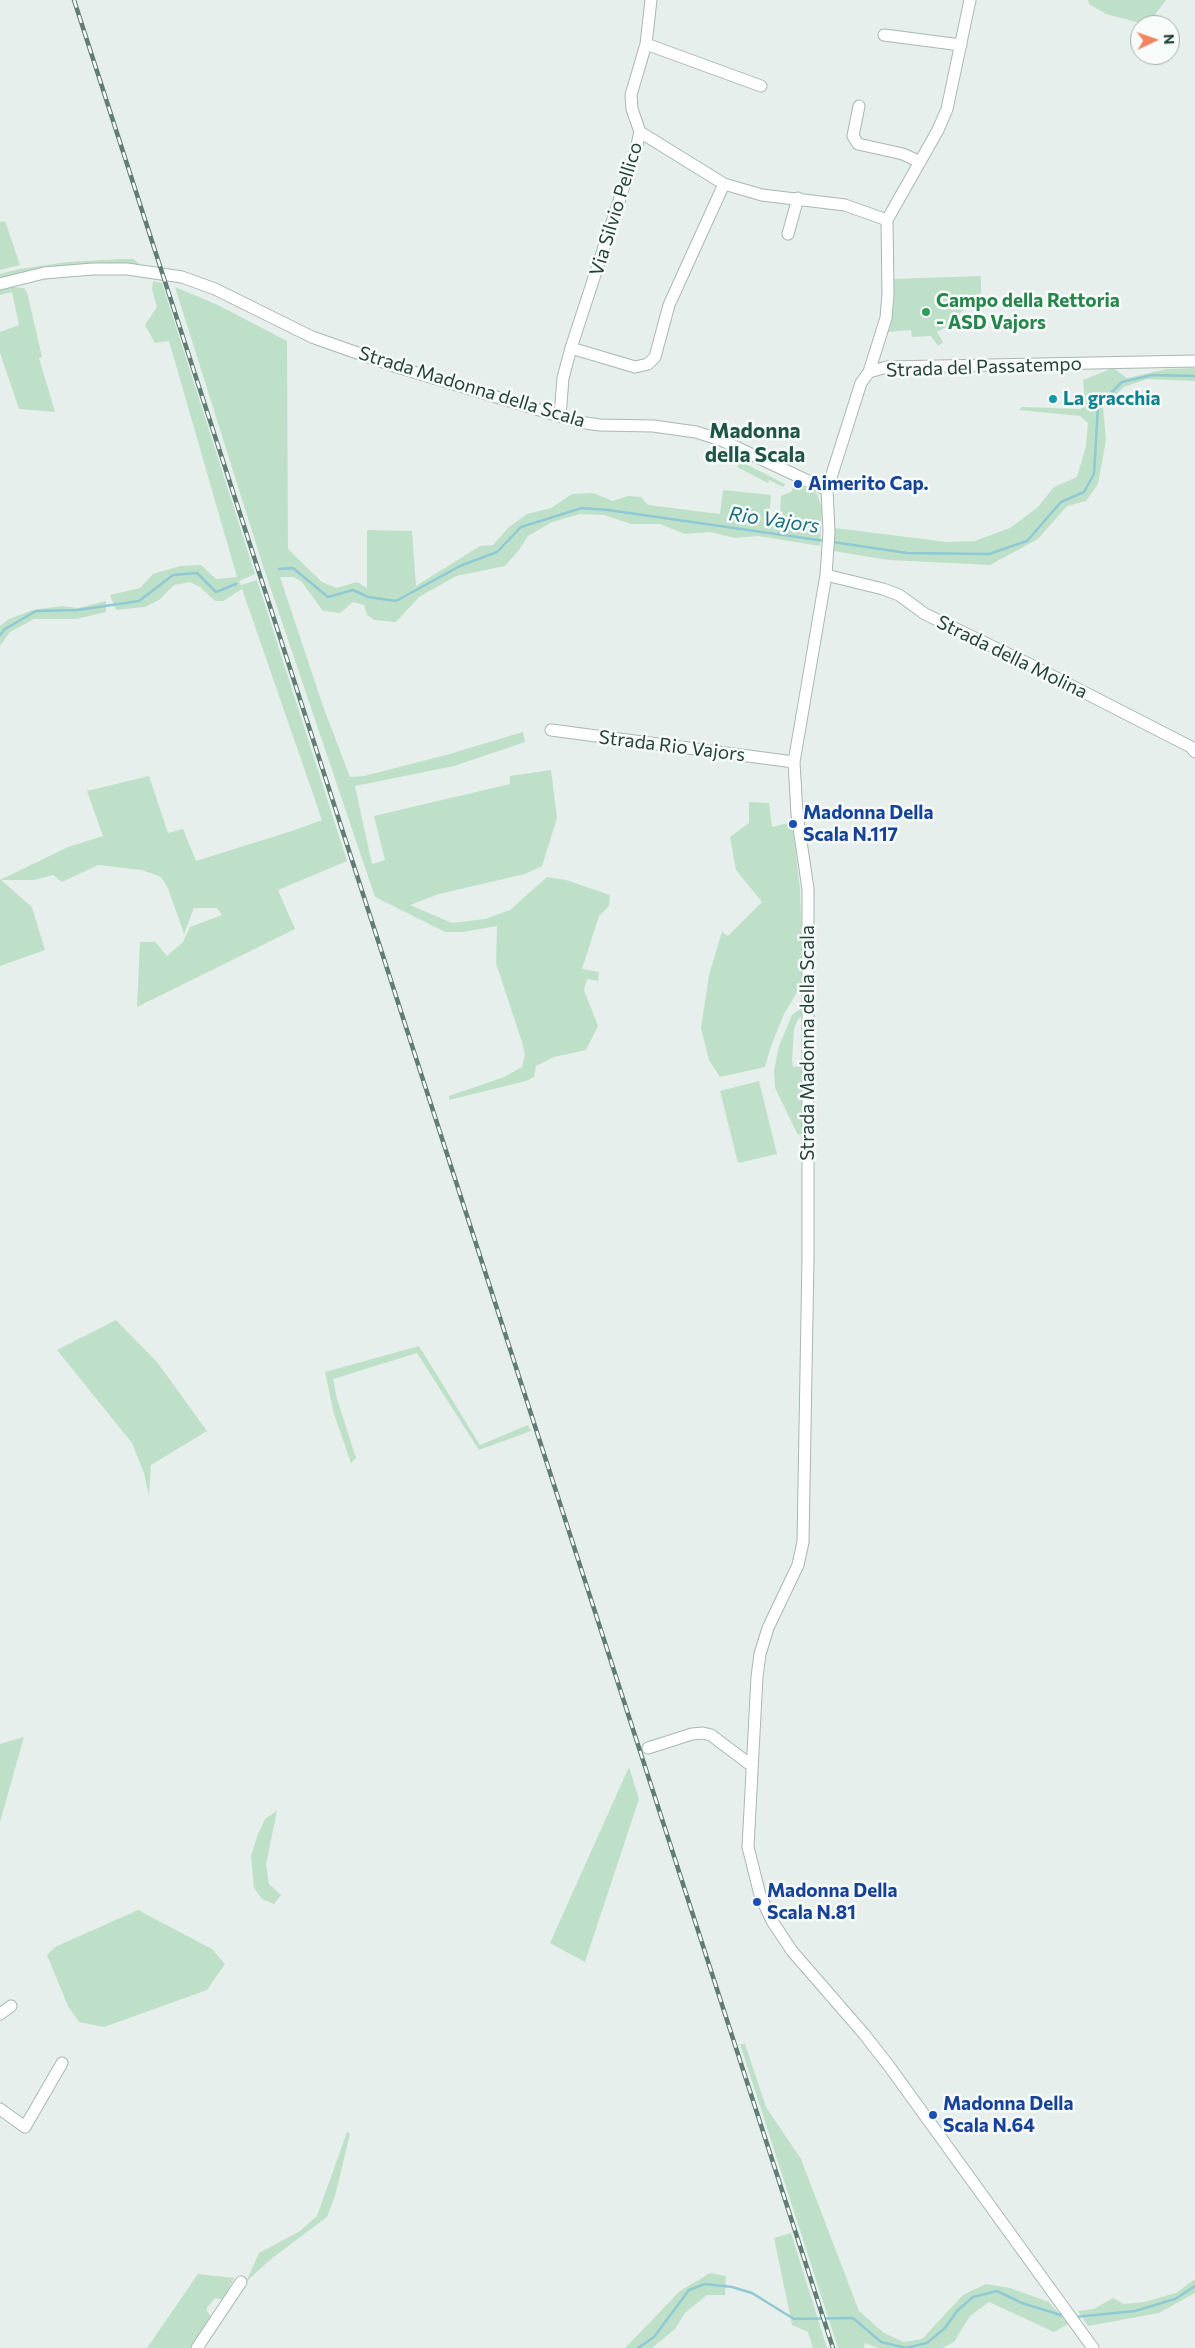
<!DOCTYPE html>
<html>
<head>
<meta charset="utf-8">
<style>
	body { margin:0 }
	#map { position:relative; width:1195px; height:2348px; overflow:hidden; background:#e6efeb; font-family:Commissioner,sans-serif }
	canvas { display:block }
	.north { position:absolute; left:1130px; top:15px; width:50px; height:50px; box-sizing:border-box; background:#f7fbf9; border:1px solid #a3b1ad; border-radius:50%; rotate:87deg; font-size:14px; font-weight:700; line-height:20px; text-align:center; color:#24423a }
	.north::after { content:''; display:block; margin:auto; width:18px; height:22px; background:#f4845f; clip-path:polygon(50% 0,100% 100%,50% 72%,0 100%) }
</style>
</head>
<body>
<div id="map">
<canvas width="1195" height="2348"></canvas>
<div class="north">N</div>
</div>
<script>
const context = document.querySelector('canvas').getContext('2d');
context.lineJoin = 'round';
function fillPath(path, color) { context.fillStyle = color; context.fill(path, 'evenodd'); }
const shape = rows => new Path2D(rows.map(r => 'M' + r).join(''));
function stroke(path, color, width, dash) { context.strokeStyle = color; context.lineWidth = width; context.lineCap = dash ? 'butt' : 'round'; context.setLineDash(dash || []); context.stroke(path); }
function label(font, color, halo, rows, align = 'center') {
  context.font = font + ' Commissioner,sans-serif'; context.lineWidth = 5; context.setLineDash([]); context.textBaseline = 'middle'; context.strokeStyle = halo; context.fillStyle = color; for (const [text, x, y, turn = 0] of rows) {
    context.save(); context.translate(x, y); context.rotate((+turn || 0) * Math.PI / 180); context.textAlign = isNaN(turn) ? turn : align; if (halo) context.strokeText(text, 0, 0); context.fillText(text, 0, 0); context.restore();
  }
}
fillPath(shape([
	[1088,0,1166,0,1153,17,1144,24,1106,14,1089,4],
	[5,221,20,265,0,270,0,222],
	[122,259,133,259,142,266,0,281,0,274,19,269,68,262],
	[981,276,981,293,961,303,964,310,959,313,962,319,937,332,943,342,938,346,931,336,912,337,911,330,888,332,891,324,893,279],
	[153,281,162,283,255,574,239,581,241,585,257,580,347,861,278,890,295,929,137,1007,140,942,155,942,167,956,183,942,190,927,222,915,217,908,194,908,184,934,168,888,161,877,142,870,98,865,62,882,53,875,34,880,1,880,32,907,45,950,0,966,0,880,68,847,103,836,87,791,149,776,168,833,183,829,196,861,295,830,322,820,242,589,223,601,215,601,200,587,190,582,174,585,159,600,145,607,116,610,110,595,140,588,153,574,180,566,201,565,216,579,237,577,169,341,155,343,145,325,157,307,152,289],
	[13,287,24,288,27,292,42,357,39,358,55,412,19,409,0,353,0,332,19,325,12,292,0,295,0,290],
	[175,287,218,305,287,341,288,549,322,582,336,588,357,582,367,588,367,530,412,531,416,586,480,546,493,545,509,527,527,514,551,508,572,494,593,493,613,501,628,496,641,497,648,505,720,514,723,490,771,495,769,519,782,522,783,512,780,512,781,496,791,492,796,483,817,494,822,508,820,546,759,536,735,538,710,532,685,534,660,524,631,524,604,515,580,514,552,522,528,536,519,550,505,566,456,576,419,597,396,622,374,620,367,615,364,605,353,602,340,613,323,611,301,581,293,577,280,577,324,709,350,777,364,776,446,755,523,732,525,742,454,766,355,786,372,864,385,860,374,816,510,784,510,776,551,770,557,818,542,866,525,874,439,894,410,905,452,923,485,919,510,910,547,877,566,880,610,895,609,906,599,916,582,969,599,972,598,981,587,979,584,990,598,1026,586,1050,554,1057,536,1066,534,1077,526,1081,449,1100,449,1096,504,1077,522,1067,525,1055,522,1042,496,963,497,926,463,932,445,932,375,897,263,566],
	[1113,368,1127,378,1167,369,1195,368,1195,381,1147,379,1124,387,1103,407,1106,440,1098,484,1086,501,1067,506,1038,539,990,565,888,560,834,551,835,528,947,542,975,541,1010,528,1038,507,1054,487,1077,477,1086,446,1088,423,1080,416,1019,410,1022,407,1081,409,1085,402,1083,380],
	[740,461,785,484,783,487,769,480,768,483,737,467],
	[106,601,106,612,76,619,34,619,10,632,0,646,0,626,9,619,33,610,62,606,78,608],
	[749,802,769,803,772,827,792,822,800,889,803,982,784,1014,771,1046,765,1067,720,1077,709,1060,701,1028,709,975,722,932,728,936,762,902,736,870,730,837,749,823],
	[804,1006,804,1015,798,1019,794,1029,792,1060,793,1067,804,1065,804,1133,798,1135,775,1088,774,1070,779,1046,792,1015],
	[759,1081,777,1154,738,1163,720,1091],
	[116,1320,157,1362,207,1431,151,1465,149,1496,144,1473,132,1443,57,1350],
	[419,1346,480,1445,528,1425,531,1431,479,1450,417,1353,333,1379,337,1399,356,1458,351,1463,334,1414,325,1372],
	[24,1737,0,1822,0,1744],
	[629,1767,639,1799,585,1962,550,1943],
	[277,1811,266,1864,269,1884,281,1895,274,1904,262,1899,254,1888,251,1856,258,1834,265,1819],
	[138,1910,212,1949,225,1964,207,1990,104,2027,79,2022,68,2006,47,1955,55,1947],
	[740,2044,745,2044,766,2107,801,2159,859,2311,884,2333,904,2342,922,2339,963,2295,986,2284,1010,2288,1049,2302,1068,2324,1054,2332,989,2302,970,2316,954,2342,942,2348,878,2348,865,2343,864,2348,838,2348],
	[347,2132,350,2134,335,2196,327,2217,271,2259,246,2282,259,2253,300,2231,317,2216],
	[791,2233,821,2329,827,2348,813,2348,808,2332,792,2325,774,2238],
	[710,2273,726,2276,725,2295,707,2295,685,2313,675,2329,652,2348,625,2348,680,2291],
	[198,2274,234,2278,223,2300,215,2298,206,2309,212,2319,191,2348,147,2348],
	[1195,2279,1195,2293,1159,2313,1088,2326,1078,2311,1094,2309,1113,2298,1124,2304,1144,2302,1176,2293]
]), '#bfe0c8');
stroke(shape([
	[833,542,907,553,989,554,1027,541,1061,502,1084,492,1094,474,1098,406,1122,382,1152,375,1195,376],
	[279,569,293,568,328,597,353,590,368,597,396,601,460,566,497,552,521,527,582,508,608,510,825,541],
	[0,635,5,629,36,611,78,610,139,601,173,575,197,573,216,592,236,584],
	[1075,2317,1135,2311,1175,2299,1195,2286],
	[638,2348,654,2337,689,2290,705,2284,732,2287,752,2293,794,2319,853,2318,881,2342,906,2348,927,2343,945,2328,957,2311,973,2297,997,2291,1022,2303,1067,2317]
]), '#8ec9d4', 2.5);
const minor = shape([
	[884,35,961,45],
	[646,44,761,86],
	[859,106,853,136,858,144,903,154,920,162],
	[640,132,724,184,762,195,845,205,887,220],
	[788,234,798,198],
	[0,284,44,273,93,269,127,269,182,277,215,289,312,337,397,367,579,422,600,425,653,426,696,432,721,440,827,490],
	[571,348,635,367,648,364,655,357,669,305,724,184],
	[869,372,886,318,888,294,887,220,938,130,947,109,970,0],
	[560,416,563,378,571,348,636,149,640,132,632,109,631,95,646,44,651,0],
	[826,575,883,589,899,595,925,614,1029,664,1191,747,1195,752],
	[551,730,794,762],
	[648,1748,692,1734,703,1733,711,1735,752,1766],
	[0,2014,11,2006],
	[0,2109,25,2127,62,2063],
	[197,2348,241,2282],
	[1093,2348,889,2066,864,2034,792,1951,772,1921,760,1895,748,1847,757,1677,760,1654,768,1628,798,1565,803,1542,808,1258,808,889,797,814,794,762,826,575,829,532,827,490,861,383,869,372,887,367,1195,361]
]);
stroke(minor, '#a8b8b2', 13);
stroke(minor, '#fff', 11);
const rail = shape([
	[74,0,833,2348]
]);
stroke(rail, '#5f7d75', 4.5);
stroke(rail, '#f7fbf9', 2.5, [8]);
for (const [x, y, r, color] of [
	[926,312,5,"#2e9e5b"],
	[1053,399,5,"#0f9aa8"],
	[798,484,5,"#1a4fb4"],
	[793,824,5,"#1a4fb4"],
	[757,1902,5,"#1a4fb4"],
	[933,2115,5,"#1a4fb4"]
]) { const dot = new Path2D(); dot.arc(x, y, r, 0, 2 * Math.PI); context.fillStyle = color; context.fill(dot); stroke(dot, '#f7fbf9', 2); }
label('19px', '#24423a', '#f7fbf9', [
	["Via Silvio Pellico",616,209,-73],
	["Strada del Passatempo",984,367,-2],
	["Strada Madonna della Scala",472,387,17],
	["Strada della Molina",1012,657,26],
	["Strada Rio Vajors",672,746,7],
	["Strada Madonna della Scala",808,1043,-90]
]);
label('bold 19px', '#27864d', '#f7fbf9', [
	["Campo della Rettoria",936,301],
	["- ASD Vajors",936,323]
], 'left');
label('bold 19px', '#0d838f', '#f7fbf9', [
	["La gracchia",1063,399]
], 'left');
label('bold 19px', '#164399', '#f7fbf9', [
	["Aimerito Cap.",808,484],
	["Madonna Della",803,813],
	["Scala N.117",803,835],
	["Madonna Della",767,1891],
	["Scala N.81",767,1913],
	["Madonna Della",943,2104],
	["Scala N.64",943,2126]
], 'left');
label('italic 20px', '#1c6f80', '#f7fbf9', [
	["Rio Vajors",774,520,8]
]);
label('bold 21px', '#1f5548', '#f7fbf9', [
	["Madonna",755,431],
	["della Scala",755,455]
]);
</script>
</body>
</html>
